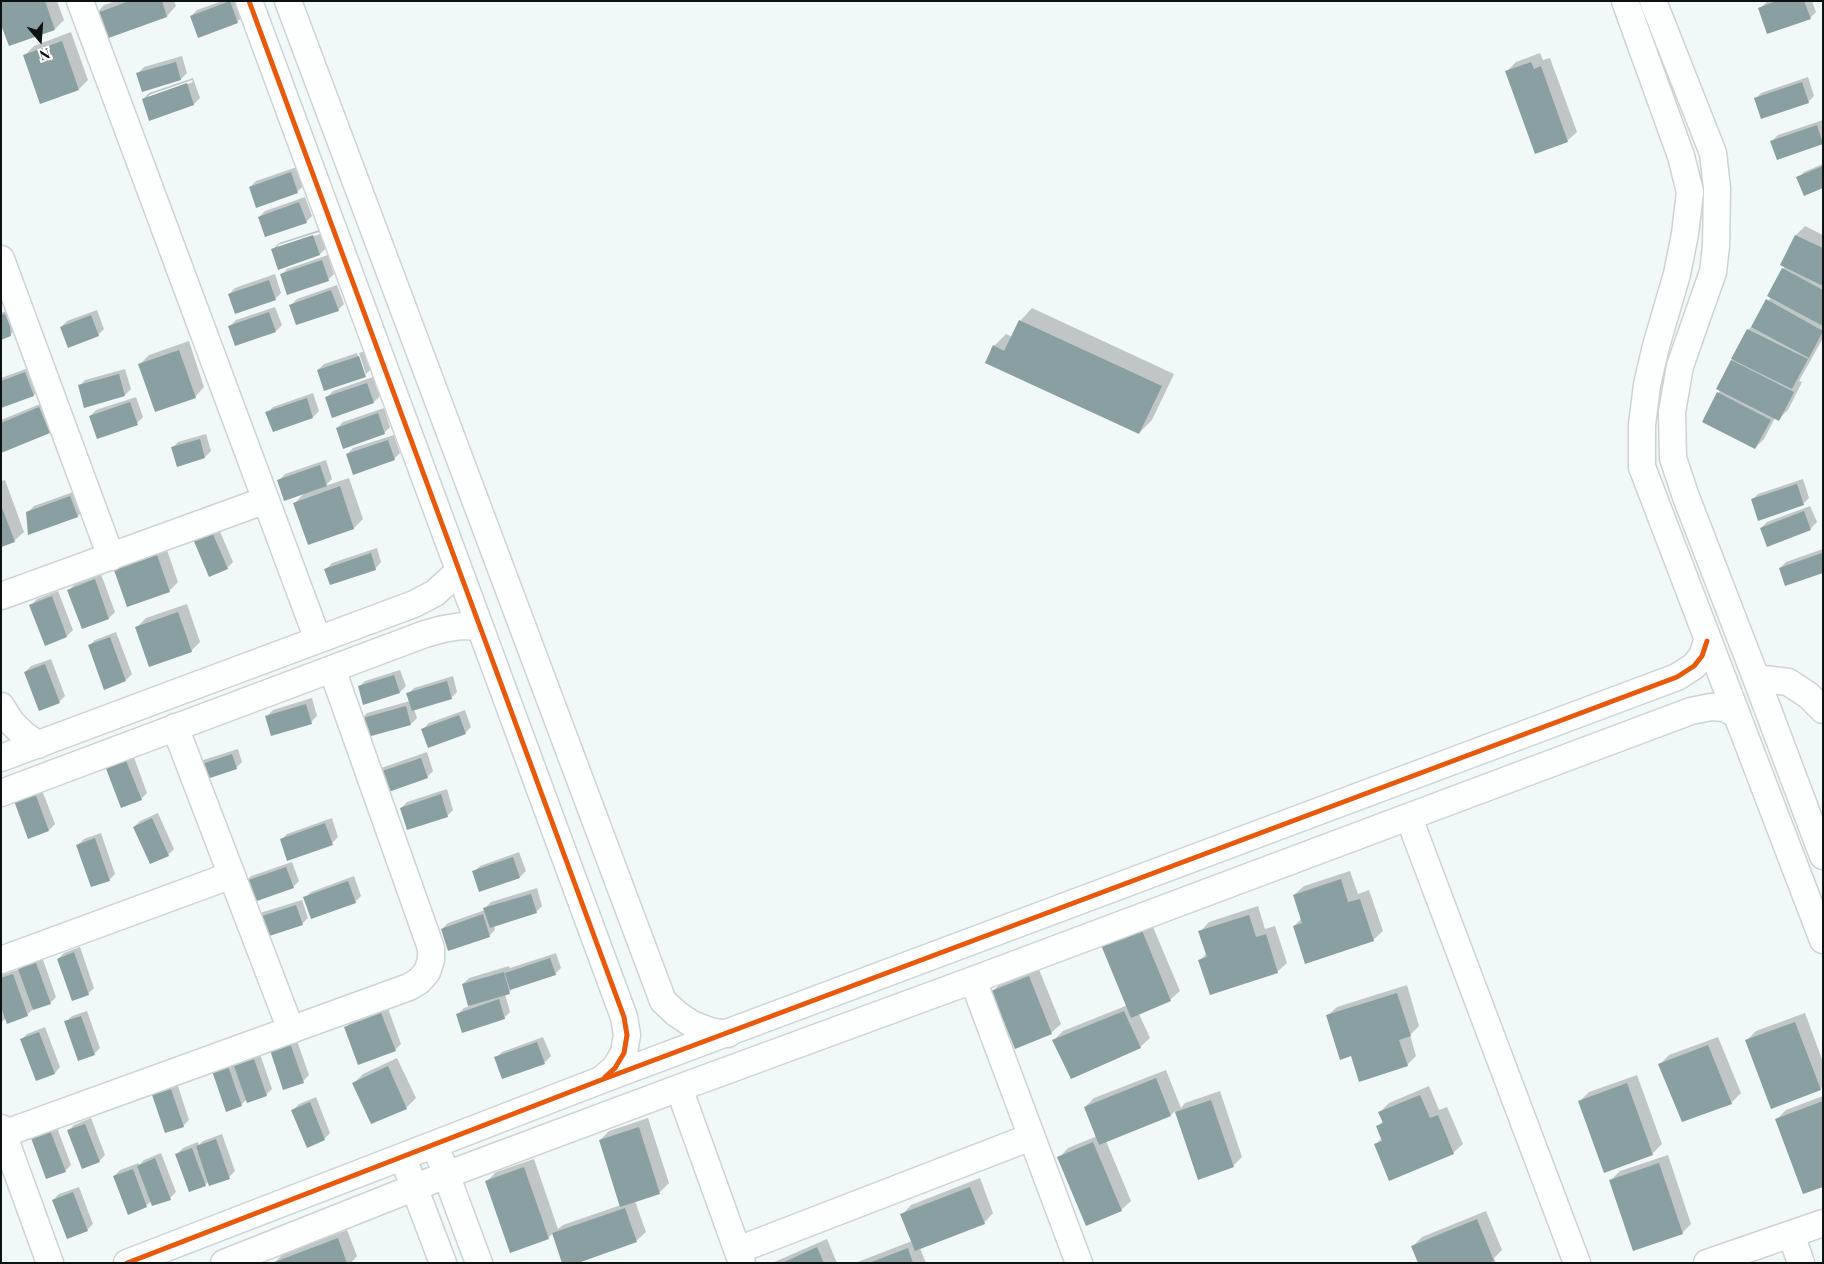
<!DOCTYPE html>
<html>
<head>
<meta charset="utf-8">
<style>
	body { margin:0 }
	#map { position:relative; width:1824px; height:1264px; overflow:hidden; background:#f0f8f8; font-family:"Playfair Display",serif }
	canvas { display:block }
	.frame { position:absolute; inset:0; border:2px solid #0c1111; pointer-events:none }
	.north { position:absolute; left:15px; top:15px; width:50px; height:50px; -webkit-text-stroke:4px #fff; paint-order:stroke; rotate:162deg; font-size:14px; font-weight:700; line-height:20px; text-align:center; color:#0c1111 }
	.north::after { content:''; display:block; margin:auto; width:18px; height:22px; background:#0c1111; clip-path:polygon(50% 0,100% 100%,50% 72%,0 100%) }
</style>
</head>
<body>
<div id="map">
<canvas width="1824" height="1264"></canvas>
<div class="frame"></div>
<div class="north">N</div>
</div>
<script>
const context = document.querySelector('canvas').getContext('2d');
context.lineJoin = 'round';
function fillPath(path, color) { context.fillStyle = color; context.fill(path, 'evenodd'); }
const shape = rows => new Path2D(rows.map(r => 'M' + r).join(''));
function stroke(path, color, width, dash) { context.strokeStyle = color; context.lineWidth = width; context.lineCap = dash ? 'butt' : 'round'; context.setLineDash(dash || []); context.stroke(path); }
fillPath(shape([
	[1,1,57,1,64,20,55,29,10,45],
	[116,1,174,1,176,6,167,16,104,39,95,15,104,5],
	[222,1,238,1,243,16,237,22,191,16,197,10],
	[1768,1,1812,1,1816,12,1810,18,1760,8],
	[71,32,88,80,79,89,25,55,34,46],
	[1540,53,1543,60,1550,58,1577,132,1567,141,1506,72,1516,62],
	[182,56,187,73,181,79,138,73,144,67],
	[1808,77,1814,96,1808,102,1755,99,1761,93],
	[193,78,200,98,194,104,150,119,143,99,149,93],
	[192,80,193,82,149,98,149,95],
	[1823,120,1823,143,1772,141,1778,135],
	[1823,164,1823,187,1798,178,1804,172],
	[297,167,303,186,297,192,250,187,256,181],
	[305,197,312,216,306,222,259,217,265,211],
	[1805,226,1823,235,1823,338,1799,381,1802,382,1788,410,1778,419,1775,418,1764,439,1755,448,1718,393,1721,390,1732,361,1748,330,1755,323,1771,297,1783,269,1785,266,1796,235],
	[319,230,326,248,320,254,273,249,279,243],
	[319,232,320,234,278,248,278,245],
	[328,255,334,274,328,280,281,275,287,269],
	[275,274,281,293,275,299,229,294,235,288],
	[337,285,344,304,338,310,291,305,297,299],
	[275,307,282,325,276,331,236,344,230,326,236,320],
	[1032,308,1174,374,1152,420,1139,433,994,346,1006,334,1012,337,1020,321],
	[11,309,16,329,10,335,1,339,1,313],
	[97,310,104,329,98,335,61,327,67,321],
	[189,341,204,387,195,397,140,364,149,355],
	[365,351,371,369,365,375,318,370,324,364,357,353,364,374,366,374,359,353],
	[31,367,40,389,34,395,1,407,1,378],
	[125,369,131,389,125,395,79,386,85,380],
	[373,377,380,396,374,402,327,397,333,391],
	[313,393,319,411,313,417,267,413,273,407],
	[136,397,143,417,137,423,90,416,96,410],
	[45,402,55,426,49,432,1,452,1,420],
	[384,408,390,427,384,433,337,428,343,422],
	[206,434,211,451,205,457,172,448,178,442],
	[394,435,400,453,394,459,347,454,353,448],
	[326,460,332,479,325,486,349,478,363,519,354,528,309,544,295,503,305,492,279,480,285,474],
	[1803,479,1809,498,1803,504,1752,500,1758,494],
	[5,480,24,532,14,541,1,546,1,481],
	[76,491,84,510,78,516,29,534,28,512,34,506],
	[1810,506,1817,522,1811,528,1768,545,1761,528,1767,522],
	[218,527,233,562,227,568,195,540],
	[166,547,178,582,169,591,115,571,125,561],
	[377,548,381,562,375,569,326,569,332,563],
	[1823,549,1823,571,1780,568,1786,562],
	[101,574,115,612,109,618,69,590,75,584],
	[58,591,73,630,67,636,31,605,37,599],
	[187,604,200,642,191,651,137,627,146,618],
	[116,632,132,674,126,680,104,688,89,646,95,640],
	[51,659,65,696,59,702,25,672,31,666],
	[400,670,406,686,400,692,359,687,365,681],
	[453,676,457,692,451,698,414,709,417,718,411,724,361,719,367,713,410,701,408,694,414,688],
	[312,698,317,716,311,722,267,716,273,710],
	[465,710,471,727,465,733,423,729,429,723],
	[238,749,242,762,236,768,198,780,200,761],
	[132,752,147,793,141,799,106,766],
	[427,752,433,771,427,777,381,793,381,768],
	[40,785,55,824,49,830,29,837,14,799],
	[447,789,453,810,447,816,401,808,407,802],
	[158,813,174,849,168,855,134,827,140,821],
	[332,818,338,837,332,843,288,859,281,840,287,834],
	[101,833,115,874,109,880,78,845,84,839],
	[519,852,526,871,520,877,474,872,480,866],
	[292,862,299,881,293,887,245,882,251,876],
	[1350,871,1358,894,1369,890,1383,931,1373,940,1294,926,1302,918,1294,895,1304,886],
	[354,876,361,896,355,902,305,898,311,892],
	[537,888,542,906,536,912,494,925,495,930,489,936,442,929,448,923,485,910,485,908,491,902],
	[302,900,308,918,302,924,254,919,260,913],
	[1258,906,1265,929,1275,926,1287,963,1277,972,1200,960,1207,953,1200,932,1209,922],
	[1150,920,1180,991,1170,1000,1139,1014,1150,1038,1140,1047,1053,1041,1063,1031,1128,1005,1103,945],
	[80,947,94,988,88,994,58,959,64,953],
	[556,953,561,968,555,974,515,986,509,992,505,994,510,1012,504,1018,458,1014,464,1008,470,1006,463,984,469,978,509,966,510,968],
	[42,957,56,997,50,1003,33,1009,27,1015,6,1018,1,1023,1,975,20,969,26,963],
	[1038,967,1061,1024,1051,1033,993,991,1002,982],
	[1407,985,1419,1026,1410,1035,1416,1056,1407,1065,1352,1055,1327,1016,1337,1007],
	[388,1008,401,1044,395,1050,345,1028,351,1022],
	[87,1011,100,1048,94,1054,66,1022,72,1016],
	[1805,1013,1823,1062,1823,1086,1820,1089,1747,1040,1756,1031],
	[45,1027,60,1067,55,1073,36,1080,21,1040,27,1034],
	[543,1037,551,1056,545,1062,503,1078,496,1058,502,1052],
	[1718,1037,1741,1093,1731,1103,1660,1064,1669,1055],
	[296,1038,309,1075,303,1081,271,1050],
	[260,1054,272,1089,266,1095,247,1099,241,1105,214,1072,234,1061,236,1066,242,1060],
	[397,1058,416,1098,406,1108,354,1083,363,1074],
	[1166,1070,1181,1108,1185,1103,1220,1091,1242,1157,1233,1166,1198,1178,1175,1111,1171,1115,1106,1141,1131,1201,1121,1210,1059,1158,1068,1148,1097,1136,1085,1107,1094,1098],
	[1637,1075,1662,1144,1653,1153,1604,1171,1579,1102,1589,1092],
	[177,1083,189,1120,183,1126,153,1095,159,1089],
	[1429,1086,1439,1110,1447,1107,1463,1144,1453,1153,1376,1144,1382,1138,1378,1126,1383,1121,1380,1112,1389,1103],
	[1823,1096,1823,1186,1776,1120,1786,1110],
	[316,1097,330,1133,324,1139,293,1110,299,1104],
	[91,1118,105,1155,99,1161,68,1131,74,1125],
	[648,1118,669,1183,660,1192,635,1201,646,1232,636,1241,553,1233,548,1238,486,1182,496,1172,534,1159,558,1229,563,1225,621,1205,600,1140,609,1131],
	[56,1125,71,1165,65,1171,32,1138,38,1132],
	[222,1134,235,1171,229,1177,209,1181,205,1185,177,1154,183,1148,198,1142,199,1145,203,1141],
	[161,1153,176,1192,170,1198,151,1201,146,1206,114,1176,120,1170,139,1163,139,1165,144,1160],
	[1668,1155,1691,1224,1682,1233,1611,1180,1620,1171],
	[980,1178,993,1213,984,1223,920,1248,926,1263,855,1263,912,1241,902,1215,911,1205],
	[79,1187,93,1224,87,1230,53,1200,59,1194],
	[1486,1211,1502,1250,1494,1258,1496,1263,1420,1263,1413,1246,1422,1237],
	[347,1230,357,1256,351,1263,274,1263,284,1253],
	[827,1239,837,1263,772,1263]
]), '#0003');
fillPath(shape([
	[1,1,45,1,55,30,9,46,1,25],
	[129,1,162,1,167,17,103,40,94,14],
	[230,1,238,23,198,38,190,16],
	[1776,1,1804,1,1811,19,1767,34,1758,8],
	[62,41,79,90,40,104,23,55],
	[176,62,181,80,142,92,136,73],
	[1531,62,1534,69,1541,66,1568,142,1535,154,1505,71],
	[1802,82,1809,103,1761,119,1754,98],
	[187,83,194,105,149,121,142,99],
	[1817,125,1823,144,1777,160,1770,141],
	[1823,166,1823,188,1804,196,1796,177],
	[291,172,298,193,256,208,249,187],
	[299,202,307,223,265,237,258,217],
	[313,235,320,255,278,270,271,249],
	[1795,235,1823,248,1823,286,1780,265],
	[322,260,329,281,287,295,280,274],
	[1782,268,1823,290,1823,326,1767,296],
	[269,280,276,300,235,314,228,294],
	[331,290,339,311,296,325,289,305],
	[1766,299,1823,331,1809,358,1751,327],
	[269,312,276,332,235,346,228,326],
	[5,314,10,326,11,336,1,340,1,315],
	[91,315,99,336,68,348,60,327],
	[1019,320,1162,386,1139,434,985,363,993,345,1004,351],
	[1747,329,1808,359,1792,389,1731,359],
	[179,350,196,398,155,412,138,364],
	[359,356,366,377,324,391,317,370],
	[1731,360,1794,392,1779,421,1716,389],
	[25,372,34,396,1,408,1,381],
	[119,374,125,396,84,408,78,385],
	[367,383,374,403,332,418,325,397],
	[1717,392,1771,420,1755,449,1702,422],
	[307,398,313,418,273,432,265,412],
	[130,402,138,425,97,439,89,416],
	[39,407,50,433,1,453,1,423],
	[378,413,385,434,343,449,336,428],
	[200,439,205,458,177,467,171,447],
	[388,440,395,460,353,475,346,454],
	[320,465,327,486,284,501,277,480],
	[1797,484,1804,505,1758,521,1751,499],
	[340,486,354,529,308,545,293,503],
	[70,496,78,517,28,535,26,512],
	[1,505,15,542,1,547],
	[1804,511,1811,530,1767,547,1760,528],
	[212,532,228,569,209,577,193,539],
	[371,553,376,570,330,585,324,569],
	[1822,553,1823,573,1785,586,1779,568],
	[157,555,170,592,127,607,114,570],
	[95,579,109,619,82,629,67,590],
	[52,596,67,637,45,646,29,605],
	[178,612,192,652,149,667,135,627],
	[110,637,126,681,104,690,88,645],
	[45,664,60,703,39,711,24,672],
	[394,675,400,693,363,705,358,686],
	[447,681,452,699,412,711,406,693],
	[306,704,312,724,271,736,265,716],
	[406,706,411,725,364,738,359,719],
	[459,715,466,734,428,748,421,729],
	[232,754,237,769,198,782,193,767],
	[125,758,142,800,121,808,105,766],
	[421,758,428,778,380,795,373,774],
	[34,790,49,831,28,839,13,798],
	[441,794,448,817,407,830,400,808],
	[152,818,169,856,150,864,133,827],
	[325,823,333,845,287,861,280,839],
	[95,838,110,881,91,887,76,845],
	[513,857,520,878,479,892,472,871],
	[286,867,294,888,251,903,243,882],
	[1341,879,1348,902,1360,899,1374,941,1305,964,1293,926,1302,923,1293,895],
	[348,881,356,903,311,919,303,897],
	[531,894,537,913,490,928,483,908],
	[296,905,303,925,260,939,253,919],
	[483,914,490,937,448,951,441,929],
	[1249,915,1256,937,1266,934,1278,973,1210,995,1198,960,1207,957,1198,931],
	[1141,928,1171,1001,1131,1018,1101,945],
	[74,952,89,995,72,1001,57,959],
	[550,958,556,975,510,990,505,973],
	[36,963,51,1004,33,1010,18,969],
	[504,972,510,994,468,1006,462,984],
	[13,974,28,1016,7,1024,1,1007,1,978],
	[1029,976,1052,1034,1015,1049,991,991],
	[1397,993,1411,1036,1399,1040,1408,1066,1359,1082,1351,1056,1340,1060,1326,1015],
	[499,999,505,1019,462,1033,456,1014],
	[1124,1011,1141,1048,1071,1079,1052,1040],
	[381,1013,396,1051,358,1065,344,1027],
	[81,1016,95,1055,78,1061,64,1021],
	[1795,1022,1821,1090,1771,1109,1745,1040],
	[39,1032,55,1074,36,1081,20,1039],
	[537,1042,545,1064,502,1079,494,1057],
	[290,1043,304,1083,283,1090,270,1050],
	[1708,1045,1732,1104,1682,1122,1658,1064],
	[254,1059,267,1096,247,1103,234,1066],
	[228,1066,242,1106,226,1112,212,1071],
	[388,1066,407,1109,371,1124,352,1083],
	[1156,1078,1171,1116,1099,1145,1084,1107],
	[1627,1083,1653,1155,1604,1173,1578,1101],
	[171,1089,184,1127,165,1133,152,1095],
	[1420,1095,1430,1118,1438,1115,1454,1154,1389,1181,1374,1144,1382,1141,1376,1126,1383,1123,1378,1112],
	[1211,1100,1234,1167,1198,1180,1175,1112],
	[1823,1101,1823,1187,1803,1194,1775,1119],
	[310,1102,325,1140,307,1148,291,1110],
	[85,1124,100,1162,82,1169,67,1130],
	[639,1127,660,1194,620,1207,599,1140],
	[50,1130,66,1172,46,1179,31,1138],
	[216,1139,230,1179,209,1186,196,1146],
	[1093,1142,1122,1211,1086,1226,1057,1157],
	[192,1148,206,1186,189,1192,175,1154],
	[155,1158,171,1200,152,1206,137,1166],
	[1659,1163,1683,1234,1633,1251,1609,1180],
	[524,1167,549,1239,510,1253,485,1181],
	[133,1169,147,1207,128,1215,113,1176],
	[970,1187,985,1224,915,1251,900,1214],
	[73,1192,88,1231,67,1239,52,1200],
	[625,1208,637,1242,578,1263,562,1263,552,1233],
	[1477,1219,1494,1261,1488,1263,1418,1263,1411,1246],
	[338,1238,347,1263,272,1263],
	[817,1247,824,1263,782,1263],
	[908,1248,913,1263,869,1263]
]), '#899fa1');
const minor = shape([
	[80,1,318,640],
	[249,1,624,1017,627,1035,624,1053,615,1068,602,1079],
	[288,1,663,1001,677,1014,692,1024,710,1031,728,1034],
	[1625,1,1681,156,1690,192,1685,234,1677,274,1656,346,1647,385,1642,425,1642,467,1823,940],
	[1653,1,1713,153,1717,188,1716,246,1713,272,1680,366,1672,412,1673,458,1686,497,1756,678,1823,856],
	[1,259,111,557],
	[1,596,266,500],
	[1756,678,1788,682,1808,695,1823,710],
	[1,706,11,722,23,734,38,745],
	[175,727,291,1030],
	[1,758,414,604,435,593,459,571],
	[1,793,425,634,443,629,462,626,480,627],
	[1409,818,1577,1263],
	[1,960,232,875],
	[973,980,1079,1263],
	[679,1088,742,1263],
	[1,1128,50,1263],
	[3,1134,409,987,419,981,427,972,431,960,431,948,332,669],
	[440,1158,479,1263],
	[408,1171,443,1263],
	[1791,1234,1801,1263],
	[738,1250,1031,1137],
	[127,1263,601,1080,1677,677,1694,666,1702,656,1707,641],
	[224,1263,446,1175,679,1088,973,980,1691,711,1711,707,1724,708,1736,714],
	[1707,1263,1823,1223]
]);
stroke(minor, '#cdd3d3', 29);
stroke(minor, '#fdfefe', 26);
stroke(shape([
	[249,1,624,1017,627,1035,624,1053,615,1068,605,1077],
	[127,1263,601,1080,1677,677,1694,666,1702,656,1707,641]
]), '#e8590c', 5);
</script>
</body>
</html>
